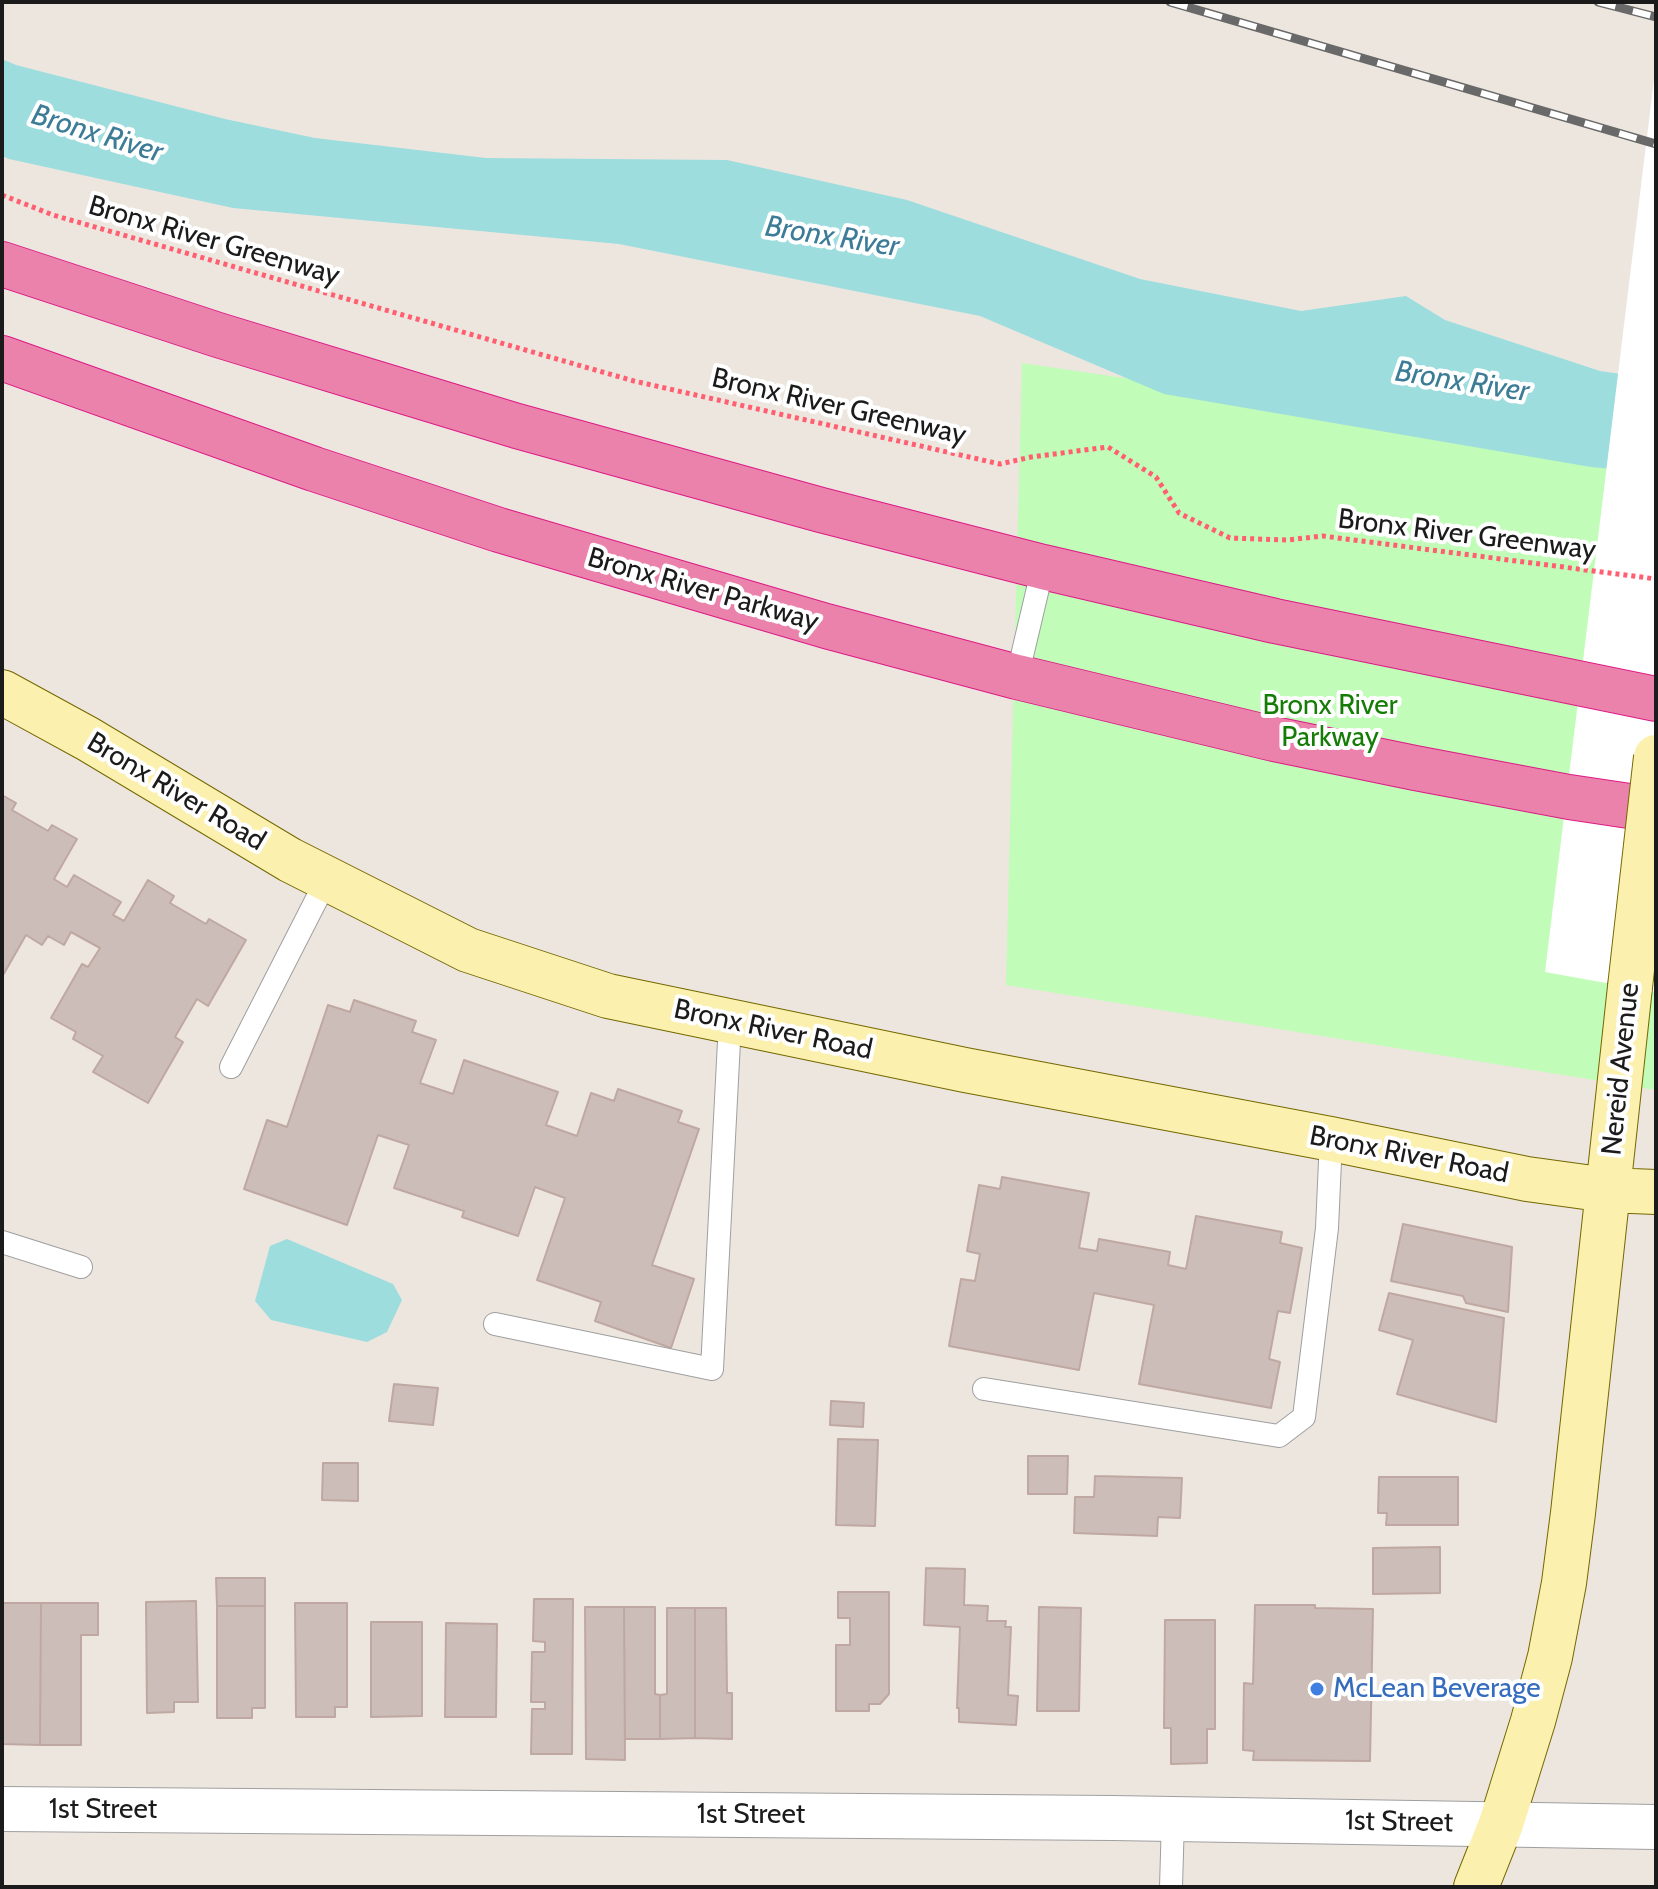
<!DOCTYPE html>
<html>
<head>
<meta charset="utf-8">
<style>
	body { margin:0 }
	#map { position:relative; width:1658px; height:1889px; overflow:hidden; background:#ede6df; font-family:Cabin,sans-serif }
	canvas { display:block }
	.frame { position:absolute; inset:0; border:4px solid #1b1b1b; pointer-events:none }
</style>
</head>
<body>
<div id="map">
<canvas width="1658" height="1889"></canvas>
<div class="frame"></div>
</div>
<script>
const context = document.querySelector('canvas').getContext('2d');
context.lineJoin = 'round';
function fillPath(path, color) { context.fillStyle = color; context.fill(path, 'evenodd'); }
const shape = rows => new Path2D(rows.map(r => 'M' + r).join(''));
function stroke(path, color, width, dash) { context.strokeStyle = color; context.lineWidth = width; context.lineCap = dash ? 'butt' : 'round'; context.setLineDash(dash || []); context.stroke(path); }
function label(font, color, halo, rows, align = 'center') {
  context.font = font + ' Cabin,sans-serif'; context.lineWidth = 8; context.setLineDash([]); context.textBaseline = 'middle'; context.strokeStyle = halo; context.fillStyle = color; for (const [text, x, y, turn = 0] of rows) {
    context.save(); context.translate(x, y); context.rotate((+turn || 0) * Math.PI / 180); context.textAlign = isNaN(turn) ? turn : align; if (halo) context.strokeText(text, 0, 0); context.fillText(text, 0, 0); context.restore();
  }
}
fillPath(shape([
	[1022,363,1656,456,1656,1090,1006,985]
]), '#c1fcb8');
fillPath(shape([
	[2,59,16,65,225,119,315,138,486,158,727,160,907,200,1140,279,1301,311,1406,296,1445,320,1600,371,1656,379,1656,473,1591,467,1164,394,980,316,619,244,233,208,9,159,2,156],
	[287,1239,393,1284,402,1300,387,1332,367,1342,271,1320,255,1301,270,1246]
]), '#9dddde');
fillPath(shape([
	[1656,63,1656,992,1545,972]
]), '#fff');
const building = shape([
	[2,795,16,803,12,810,48,831,52,825,77,839,54,879,67,887,74,875,121,902,113,915,124,921,148,880,174,896,170,903,206,924,209,919,246,940,208,1006,197,999,175,1037,183,1042,148,1103,93,1072,103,1056,73,1039,76,1032,51,1018,82,964,88,967,100,948,71,932,64,945,48,936,42,945,26,935,2,977,2,795],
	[354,1000,416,1021,412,1032,436,1040,420,1083,453,1094,464,1060,558,1092,546,1125,577,1136,591,1093,614,1101,618,1089,682,1111,678,1122,699,1129,652,1265,694,1279,671,1348,595,1321,601,1302,537,1280,565,1198,535,1187,518,1236,462,1217,464,1211,394,1188,409,1145,378,1135,347,1225,244,1189,267,1120,287,1127,328,1005,350,1012,354,1000],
	[1002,1177,1089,1193,1079,1248,1097,1251,1099,1239,1170,1252,1168,1265,1186,1269,1196,1216,1282,1232,1280,1243,1302,1248,1290,1313,1278,1311,1269,1359,1280,1362,1271,1408,1139,1384,1154,1305,1094,1293,1079,1370,949,1346,961,1279,975,1281,980,1254,967,1251,979,1185,1000,1189,1002,1177],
	[1403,1224,1512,1247,1508,1312,1466,1303,1463,1296,1391,1281,1403,1224],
	[1389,1293,1504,1318,1496,1422,1397,1394,1413,1340,1379,1330,1389,1293],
	[394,1384,438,1388,433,1425,389,1421,394,1384],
	[831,1401,864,1403,863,1427,830,1425,831,1401],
	[838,1439,878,1440,875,1526,836,1525,838,1439],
	[1028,1456,1068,1456,1067,1494,1028,1494,1028,1456],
	[323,1463,358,1463,358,1501,322,1500,323,1463],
	[1095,1476,1182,1478,1180,1518,1158,1517,1157,1536,1074,1533,1075,1497,1094,1497,1095,1476],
	[1379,1477,1458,1477,1458,1525,1386,1525,1387,1513,1378,1513,1379,1477],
	[1440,1547,1440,1593,1373,1594,1373,1548,1440,1547],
	[926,1568,965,1569,964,1605,988,1606,987,1621,1006,1621,1005,1627,1011,1627,1008,1695,1018,1696,1016,1725,959,1722,959,1708,957,1708,960,1627,924,1625,926,1568],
	[216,1578,265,1578,265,1606,217,1606,216,1578],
	[838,1592,889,1592,889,1694,880,1704,869,1704,869,1711,836,1711,836,1645,850,1645,850,1618,838,1618,838,1592],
	[534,1599,573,1599,572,1754,531,1754,532,1709,545,1709,545,1702,531,1702,532,1652,545,1652,545,1642,533,1641,534,1599],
	[196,1601,198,1702,174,1702,174,1712,147,1713,146,1602,196,1601],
	[2,1603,41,1603,40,1745,2,1744,2,1603],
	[41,1603,98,1603,98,1635,81,1635,81,1745,40,1745,41,1603],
	[295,1603,347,1603,347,1707,335,1707,335,1717,296,1717,295,1603],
	[1255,1605,1315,1605,1315,1608,1373,1609,1370,1761,1253,1760,1254,1751,1243,1750,1244,1683,1253,1684,1255,1605],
	[217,1606,265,1606,265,1708,252,1708,252,1718,217,1718,217,1606],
	[585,1607,624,1607,625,1760,586,1759,585,1607],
	[624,1607,655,1607,655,1694,660,1695,660,1739,625,1739,624,1607],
	[1039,1607,1081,1608,1079,1711,1037,1711,1039,1607],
	[667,1608,695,1608,695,1738,660,1739,660,1695,667,1694,667,1608],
	[695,1608,726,1608,727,1693,732,1693,732,1739,695,1738,695,1608],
	[1165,1620,1215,1620,1215,1729,1207,1729,1207,1763,1171,1764,1171,1728,1164,1728,1165,1620],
	[371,1622,422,1622,422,1716,371,1717,371,1622],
	[446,1623,497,1624,496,1717,445,1717,446,1623]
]);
fillPath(building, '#cdbdb9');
stroke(building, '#bfa8a1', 2);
const lane = shape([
	[1017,677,1043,567],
	[231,1067,327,879],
	[2,1242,81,1267],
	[495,1324,712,1369,730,1022],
	[984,1389,1279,1436,1304,1417,1327,1228,1331,1139],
	[1171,1887,1173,1819]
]);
const street = shape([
	[2,1809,1112,1818,1656,1827]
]);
const secondary = shape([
	[2,692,88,739,290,860,468,950,608,996,965,1070,1331,1139,1527,1179,1607,1190,1656,1192],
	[1476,1887,1501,1824,1533,1721,1550,1657,1564,1583,1573,1513,1630,987]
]);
const highway = shape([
	[2,264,218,335,369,381,517,426,821,510,1043,567,1275,621,1656,699],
	[2,358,314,469,499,530,826,626,1017,677,1274,739,1415,768,1569,797,1656,810]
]);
stroke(lane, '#9f9f9f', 24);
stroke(street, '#9f9f9f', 46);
stroke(secondary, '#746800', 46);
stroke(highway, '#dd1a86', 46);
stroke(shape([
	[2,195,53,215,634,381,1000,464,1031,457,1108,447,1156,477,1179,513,1230,538,1287,540,1323,536,1656,579]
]), '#ff5f70', 5, [4, 4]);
stroke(lane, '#fff', 22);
stroke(street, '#fff', 44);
stroke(secondary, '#fcf0ae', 44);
stroke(highway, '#ea82ab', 44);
const rail = shape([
	[1170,2,1656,144],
	[1598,2,1656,17]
]);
stroke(rail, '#696969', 9);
stroke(rail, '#fff', 6, [18]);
const secondaryBridge = shape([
	[1630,987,1656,757]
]);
stroke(secondaryBridge, '#746800', 46, []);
stroke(secondaryBridge, '#fcf0ae', 44);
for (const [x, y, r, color] of [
	[1317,1689,8,"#3f7fe0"]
]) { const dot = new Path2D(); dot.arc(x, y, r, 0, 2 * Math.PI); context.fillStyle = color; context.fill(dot); stroke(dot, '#fff', 3); }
label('28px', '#1b1b1b', '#fff', [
	["Bronx River Greenway",214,241,16],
	["Bronx River Greenway",839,407,13],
	["Bronx River Greenway",1467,535,7],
	["Bronx River Parkway",703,590,16],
	["Bronx River Road",176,792,31],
	["Bronx River Road",773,1030,12],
	["Nereid Avenue",1621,1069,-84],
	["Bronx River Road",1409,1155,11],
	["1st Street",103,1810],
	["1st Street",751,1815],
	["1st Street",1399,1822,1]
]);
label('28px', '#157c06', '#fff', [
	["Bronx River",1330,706],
	["Parkway",1330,738]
]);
label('28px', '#366cbe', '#fff', [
	["McLean Beverage",1333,1689]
], 'left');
label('italic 30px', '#3c7c96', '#fff', [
	["Bronx River",97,134,17],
	["Bronx River",832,237,9],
	["Bronx River",1462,382,9]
]);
</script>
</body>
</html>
